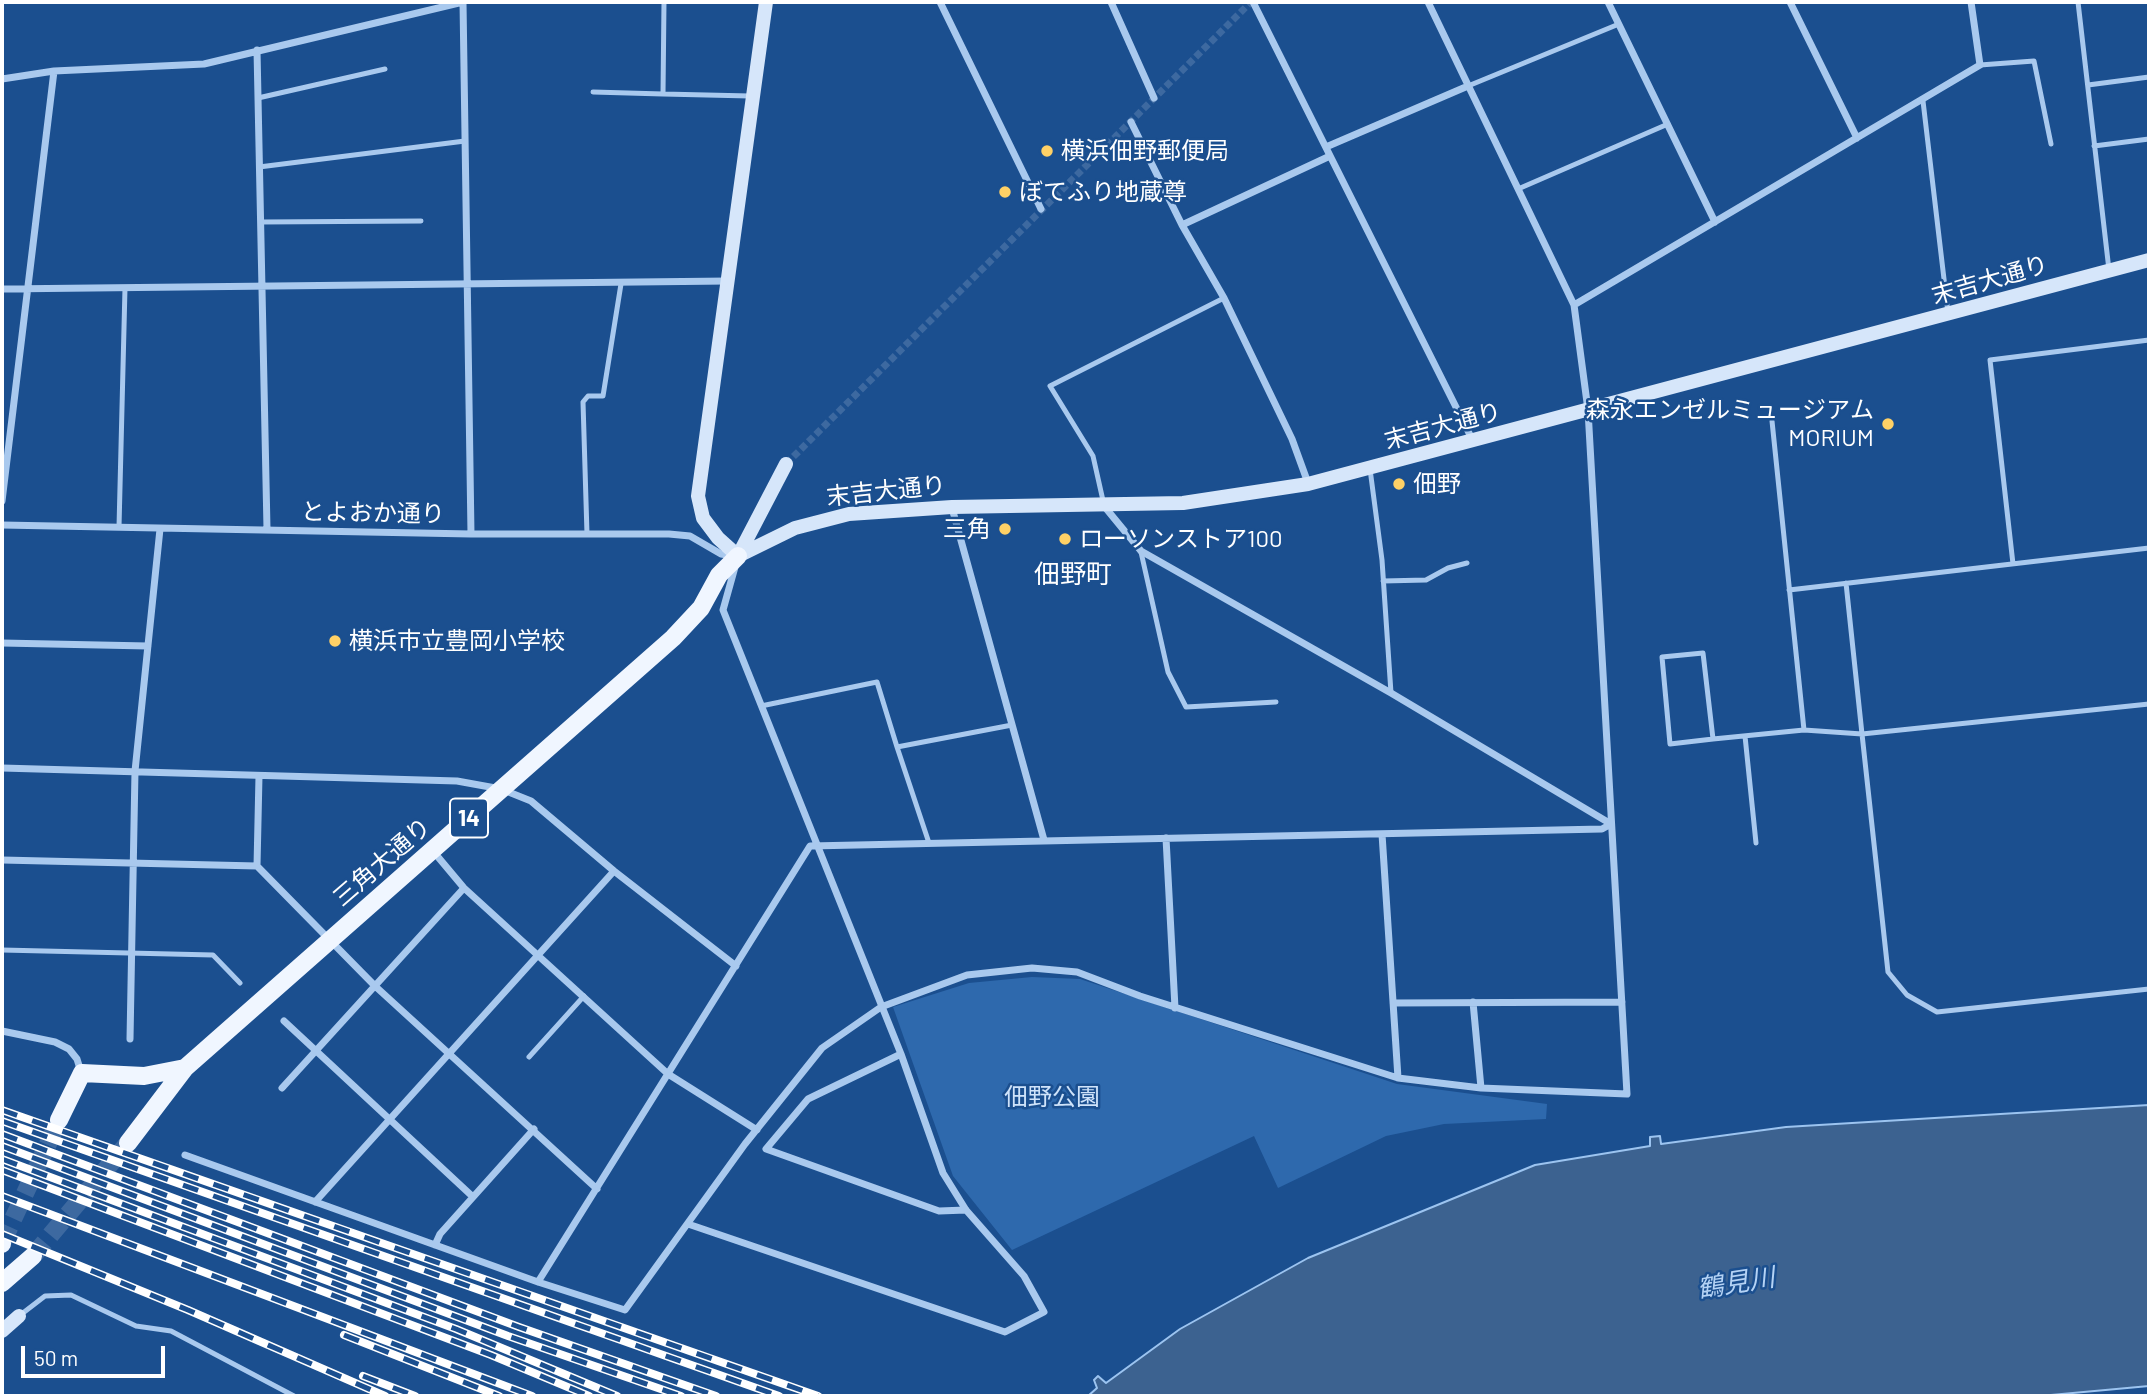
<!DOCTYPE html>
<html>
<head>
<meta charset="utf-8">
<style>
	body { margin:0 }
	#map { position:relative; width:2151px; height:1398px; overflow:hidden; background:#1b4f8f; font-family:Barlow,sans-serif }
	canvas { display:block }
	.frame { position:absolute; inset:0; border:4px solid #fff; pointer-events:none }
	.scale { position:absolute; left:21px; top:1346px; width:144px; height:32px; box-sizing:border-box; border:4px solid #fff; border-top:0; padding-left:9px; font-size:21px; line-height:24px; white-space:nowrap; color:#fff; -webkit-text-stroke:5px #1b4f8f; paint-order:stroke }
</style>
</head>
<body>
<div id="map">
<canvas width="2151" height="1398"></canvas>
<div class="frame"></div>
<div class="scale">50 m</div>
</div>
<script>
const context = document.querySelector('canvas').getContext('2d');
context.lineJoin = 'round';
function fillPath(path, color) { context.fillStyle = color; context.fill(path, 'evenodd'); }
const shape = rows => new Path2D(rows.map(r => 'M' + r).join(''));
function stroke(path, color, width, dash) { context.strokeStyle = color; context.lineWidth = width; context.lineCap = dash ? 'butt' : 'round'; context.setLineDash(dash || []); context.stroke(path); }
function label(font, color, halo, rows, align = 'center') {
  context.font = font + ' Barlow,"Noto Sans JP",sans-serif'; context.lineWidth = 5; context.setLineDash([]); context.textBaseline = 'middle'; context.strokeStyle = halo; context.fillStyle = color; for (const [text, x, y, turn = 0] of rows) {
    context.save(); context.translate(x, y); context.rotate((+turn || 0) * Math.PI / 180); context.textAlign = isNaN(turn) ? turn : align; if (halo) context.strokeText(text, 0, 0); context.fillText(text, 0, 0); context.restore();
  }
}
fillPath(shape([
	[1032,977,1080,979,1397,1084,1547,1104,1546,1119,1444,1124,1386,1136,1278,1188,1254,1136,1012,1250,953,1176,893,1007,969,983]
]), '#2e69ad');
const water = shape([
	[2149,1105,2149,1386,2040,1396,1088,1396,1097,1388,1094,1380,1098,1376,1106,1383,1180,1329,1308,1258,1535,1165,1650,1146,1650,1137,1660,1136,1661,1144,1786,1127,2149,1105]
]);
fillPath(water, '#3c6290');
stroke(water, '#9cc4f0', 2);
stroke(shape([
	[786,464,1251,2]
]), '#3d69a0', 7, [7, 3.5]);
stroke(shape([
	[2,1243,59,1120],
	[33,1256,128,1143]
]), '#3d69a0', 18, [18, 9]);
stroke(shape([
	[664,2,663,94,750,96],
	[2078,2,2109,270],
	[1980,65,2034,61,2051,144],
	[2088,85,2149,77],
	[1468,86,1619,24],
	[593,92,663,94],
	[258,98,385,69],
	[1923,101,1948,313],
	[2094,146,2149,139],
	[259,167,465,141],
	[1518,189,1668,124],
	[261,222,421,221],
	[1772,421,1804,730,1862,734,1888,972,1907,995,1937,1012,2149,989],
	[1370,469,1382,560,1391,693],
	[1104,505,1093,456,1050,386,1224,298],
	[119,527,125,288],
	[587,534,583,402,588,396,603,396,621,284],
	[1141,552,1168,672,1186,707,1276,702],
	[2013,564,1990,360,2149,340],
	[1383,581,1426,580,1448,568,1467,563],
	[1846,583,1862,734,2149,704],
	[1789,590,2149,548],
	[761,706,877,682,897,747,1012,725],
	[1745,736,1756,843],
	[1713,739,1670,744,1662,657,1703,653,1713,739,1804,730],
	[897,747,929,843],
	[2,950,213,955,240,983],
	[529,1057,584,996],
	[19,1316,45,1296,71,1295,136,1326,171,1331,294,1396]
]), '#a9c9ee', 5);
stroke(shape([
	[463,2,471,534],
	[940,2,1041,209],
	[1111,2,1154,98],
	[1253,2,1473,441],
	[1608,2,1715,222],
	[1790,2,1857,138],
	[257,50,267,529],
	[2,79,54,71,204,64,463,2],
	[1131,122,1182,225,1224,298,1292,439,1308,483],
	[1326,147,1468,86],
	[1182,225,1330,156],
	[2,289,728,281],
	[1574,305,1980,65,1971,2],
	[2,501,54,71],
	[952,508,1044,840],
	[2,525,471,534,669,534,690,536,721,554,734,556],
	[2,643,148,646],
	[2,768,457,781,501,789,531,801,614,871,736,966],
	[1382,834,1398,1078],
	[1166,838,1175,1008],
	[433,851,464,888,668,1074,757,1130],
	[2,860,257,866,259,776],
	[257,866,375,986,597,1189],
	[1473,1002,1481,1088],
	[1393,1003,1622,1002],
	[284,1021,472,1196],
	[2,1031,55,1042,69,1049,77,1059,81,1072],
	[130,1039,135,771,160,529],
	[901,1054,808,1099,766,1149,939,1211,966,1210],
	[282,1088,464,888],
	[185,1155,538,1282,625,1310,745,1144,822,1048,881,1007,967,975,1032,968,1077,972,1140,996,1398,1078,1481,1088,1627,1094,1588,410,1574,305,1428,2],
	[315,1202,614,871],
	[688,1224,1005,1332,1044,1312,1024,1276,966,1210,943,1173,901,1054,723,610,735,567],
	[435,1245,440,1234,534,1129],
	[538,1282,810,846,1602,829,1611,824,1391,693,1141,551,1104,506]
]), '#a9c9ee', 7);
stroke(shape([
	[738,556,795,528,849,514,952,507,1183,503,1308,484,2149,260],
	[738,556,718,538,703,518,698,496,766,2],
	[738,556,786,464],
	[2,1331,19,1316]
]), '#d6e6fa', 14);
stroke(shape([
	[59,1120,82,1073,144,1076,185,1068,673,638,701,608,719,575,738,556],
	[128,1143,185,1068],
	[2,1244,2,1243],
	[2,1283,33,1256]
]), '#f0f6ff', 18);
const rail = shape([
	[2,1110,818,1396],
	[2,1121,779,1396],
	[2,1134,519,1327,716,1396],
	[2,1146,508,1336,681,1396],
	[2,1159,456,1329,617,1396],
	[2,1170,491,1355,589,1396],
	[2,1196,532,1396],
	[2,1234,188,1310,385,1396],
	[344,1335,499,1396],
	[363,1376,415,1396]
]);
stroke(rail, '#fff', 8);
stroke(rail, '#1b4f8f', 5, [16]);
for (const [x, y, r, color] of [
	[1047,151,7,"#ffd166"],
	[1005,192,7,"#ffd166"],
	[1888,424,7,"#ffd166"],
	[1399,484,7,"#ffd166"],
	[1005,529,7,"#ffd166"],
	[1065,539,7,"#ffd166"],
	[335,641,7,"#ffd166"]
]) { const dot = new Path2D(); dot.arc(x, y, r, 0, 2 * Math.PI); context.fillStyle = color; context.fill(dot); stroke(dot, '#1b4f8f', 2.5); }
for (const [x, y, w] of [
	[469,818,38]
]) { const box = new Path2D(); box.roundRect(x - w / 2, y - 19.5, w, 39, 5); context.fillStyle = '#1b4f8f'; context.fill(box); stroke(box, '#fff', 2); }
label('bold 23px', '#fff', null, [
	["14",469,818]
]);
label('24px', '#fff', '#1b4f8f', [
	["横浜佃野郵便局",1061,151],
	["ぼてふり地蔵尊",1019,192],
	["森永エンゼルミュージアム",1874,410,"right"],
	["MORIUM",1874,438,"right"],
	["佃野",1413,484],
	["三角",991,529,"right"],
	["ローソンストア100",1079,539],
	["横浜市立豊岡小学校",349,641]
], 'left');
label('24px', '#fff', '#1b4f8f', [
	["末吉大通り",1990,280,-16],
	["末吉大通り",1443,426,-15],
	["末吉大通り",886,491,-6],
	["とよおか通り",373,513,1],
	["三角大通り",382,862,-41]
]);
label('24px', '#cfe3fa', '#1b4f8f', [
	["佃野公園",1052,1097]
]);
label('26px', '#fff', '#1b4f8f', [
	["佃野町",1073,574]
]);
label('italic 26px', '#b5d3f5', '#1b4f8f', [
	["鶴見川",1736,1283,-9]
]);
</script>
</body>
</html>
